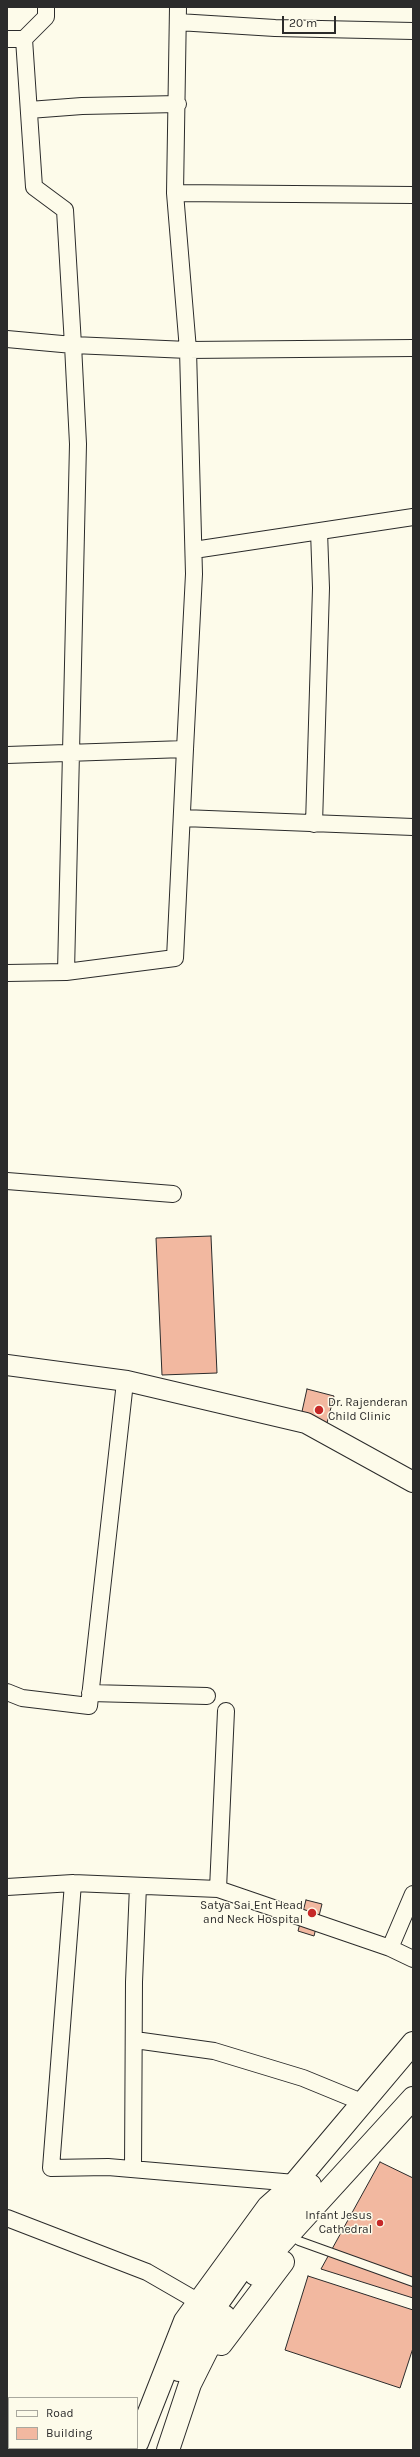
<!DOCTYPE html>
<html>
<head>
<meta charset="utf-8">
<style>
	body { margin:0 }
	#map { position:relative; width:420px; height:2457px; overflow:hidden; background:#fdfbea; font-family:Karla,sans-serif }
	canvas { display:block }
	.frame { position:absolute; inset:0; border:8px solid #2b2b2b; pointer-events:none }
	.legend { position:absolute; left:8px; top:2397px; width:130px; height:52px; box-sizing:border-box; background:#fdfbea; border:1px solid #a9a89e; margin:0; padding:5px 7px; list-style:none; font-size:12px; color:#2b2b2b }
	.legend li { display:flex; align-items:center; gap:8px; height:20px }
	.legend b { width:20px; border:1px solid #a9a89e }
	.scale { position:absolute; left:282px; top:16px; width:54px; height:18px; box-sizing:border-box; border:2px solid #2b2b2b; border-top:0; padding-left:5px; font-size:12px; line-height:14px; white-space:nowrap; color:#2b2b2b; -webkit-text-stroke:3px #fdfbea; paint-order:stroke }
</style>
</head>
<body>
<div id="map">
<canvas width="420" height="2457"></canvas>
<div class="frame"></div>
<ul class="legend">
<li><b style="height:5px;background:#fdfbea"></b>Road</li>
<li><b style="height:11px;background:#f2b8a0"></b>Building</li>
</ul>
<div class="scale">20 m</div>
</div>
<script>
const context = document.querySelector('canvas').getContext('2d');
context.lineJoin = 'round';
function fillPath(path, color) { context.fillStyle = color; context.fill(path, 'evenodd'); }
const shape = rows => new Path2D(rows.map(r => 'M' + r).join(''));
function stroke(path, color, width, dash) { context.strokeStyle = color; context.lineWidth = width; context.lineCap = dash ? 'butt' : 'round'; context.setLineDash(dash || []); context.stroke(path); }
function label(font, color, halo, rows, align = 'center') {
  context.font = font + ' Karla,sans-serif'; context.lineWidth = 3; context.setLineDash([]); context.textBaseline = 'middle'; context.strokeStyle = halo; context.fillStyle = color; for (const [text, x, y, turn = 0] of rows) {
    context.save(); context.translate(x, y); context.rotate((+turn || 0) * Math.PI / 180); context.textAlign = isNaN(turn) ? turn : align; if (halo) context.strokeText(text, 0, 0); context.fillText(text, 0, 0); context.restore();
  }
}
const building = shape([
	[211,1236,217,1373,162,1375,156,1238,211,1236],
	[307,1389,334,1396,327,1423,301,1416,307,1389],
	[306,1900,322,1904,314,1936,298,1931,306,1900],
	[380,2162,413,2178,413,2298,321,2269,380,2162],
	[308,2276,413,2310,413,2348,400,2388,285,2350,308,2276]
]);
fillPath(building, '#f2b8a0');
stroke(building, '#2b2b2b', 1);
const service = shape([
	[299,2241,413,2282]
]);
const minor = shape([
	[178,22,275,28,413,31],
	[7,39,24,39,34,187,65,210,73,345,188,350,413,348],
	[24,39,46,17,46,7],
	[29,110,82,106,178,104],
	[175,193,413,195],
	[7,339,73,345,78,444,66,972],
	[194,550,413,517],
	[7,755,185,749,194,574,188,350,175,193,178,7],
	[183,818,413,827],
	[314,824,321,588,319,531],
	[7,973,66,972,175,958,185,749],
	[7,1181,173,1194],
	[7,1692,22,1698,89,1706,124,1391,127,1381],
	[90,1693,207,1696],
	[73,1883,51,2168,108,2167,295,2183],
	[7,1887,73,1883,218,1889,390,1948,413,1959],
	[218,1889,226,1711],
	[390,1948,413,1894],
	[135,2040,214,2051,303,2078,364,2103],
	[133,2169,134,1982,138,1886],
	[7,2218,147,2272,199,2302]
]);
const tertiary = shape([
	[7,1365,127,1381,306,1423,413,1482]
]);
const primary = shape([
	[255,2274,269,2256,413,2098],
	[221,2344,283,2262],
	[179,2370,202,2325,260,2243,310,2185],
	[137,2443,185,2321,268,2207,295,2183,413,2043],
	[168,2450,190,2384,224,2316]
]);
stroke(service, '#2b2b2b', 10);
stroke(minor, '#2b2b2b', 18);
stroke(tertiary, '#2b2b2b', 22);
stroke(primary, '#2b2b2b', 24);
stroke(service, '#fdfbea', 8);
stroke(minor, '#fdfbea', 16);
stroke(tertiary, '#fdfbea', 20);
stroke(primary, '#fdfbea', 22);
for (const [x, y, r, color] of [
	[319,1410,5,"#c62828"],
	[312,1913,5,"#c62828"],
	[380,2223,4,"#c62828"]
]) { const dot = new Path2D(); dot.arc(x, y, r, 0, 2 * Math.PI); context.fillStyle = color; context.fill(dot); stroke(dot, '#fdfbea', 1.5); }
label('12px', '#2b2b2b', '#fdfbea', [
	["Dr. Rajenderan",328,1403,"left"],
	["Child Clinic",328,1417,"left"],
	["Satya Sai Ent Head",303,1906],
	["and Neck Hospital",303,1920],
	["Infant Jesus",372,2216],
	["Cathedral",372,2230]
], 'right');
</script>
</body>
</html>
